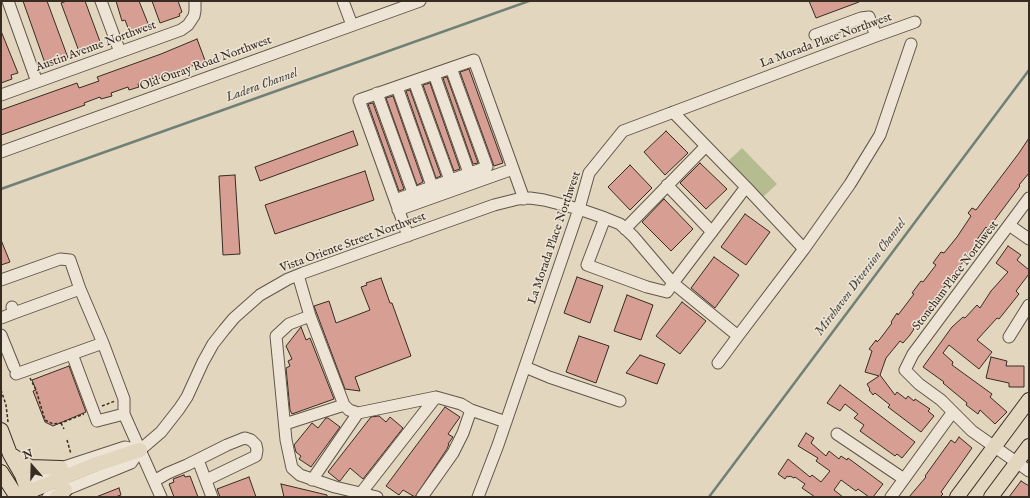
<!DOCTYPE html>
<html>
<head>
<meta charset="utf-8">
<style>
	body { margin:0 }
	#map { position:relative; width:1030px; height:498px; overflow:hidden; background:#e3d6be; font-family:"IM FELL English",serif }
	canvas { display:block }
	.frame { position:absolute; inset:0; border:2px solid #372c22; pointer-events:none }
	.north { position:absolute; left:12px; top:446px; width:40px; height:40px; -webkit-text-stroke:3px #ede4d5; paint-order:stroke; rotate:340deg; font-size:11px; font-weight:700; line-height:16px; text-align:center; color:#372c22 }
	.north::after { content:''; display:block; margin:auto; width:14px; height:18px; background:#372c22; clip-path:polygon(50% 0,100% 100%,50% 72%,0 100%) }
</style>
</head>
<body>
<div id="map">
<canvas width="1030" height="498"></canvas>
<div class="frame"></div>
<div class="north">N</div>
</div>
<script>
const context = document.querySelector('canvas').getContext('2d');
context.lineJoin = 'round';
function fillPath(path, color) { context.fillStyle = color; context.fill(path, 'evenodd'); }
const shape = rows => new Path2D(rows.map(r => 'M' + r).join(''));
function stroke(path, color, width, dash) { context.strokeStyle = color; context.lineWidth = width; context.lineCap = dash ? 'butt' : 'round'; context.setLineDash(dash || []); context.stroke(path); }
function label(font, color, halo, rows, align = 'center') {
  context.font = font + ' "IM FELL English",serif'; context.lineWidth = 3; context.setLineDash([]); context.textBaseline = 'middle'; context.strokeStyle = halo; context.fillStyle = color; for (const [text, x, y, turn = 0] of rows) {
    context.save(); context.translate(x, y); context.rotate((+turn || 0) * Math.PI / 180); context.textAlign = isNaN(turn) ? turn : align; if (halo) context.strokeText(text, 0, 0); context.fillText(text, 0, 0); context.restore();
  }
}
fillPath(shape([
	[742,148,777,184,763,197,728,161]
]), '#b5bd90');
stroke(shape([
	[1,189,529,1],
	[709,497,1029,70]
]), '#6f8177', 2.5);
const building = shape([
	[23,1,47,1,68,58,46,66,23,1],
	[67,1,85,1,102,47,80,54,61,3,67,1],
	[116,1,139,1,149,26,130,33,125,20,122,21,116,1],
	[152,1,178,1,182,12,179,14,180,16,160,23,152,1],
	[809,1,859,1,859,2,816,18,809,1],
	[1,31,18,73,11,75,12,79,1,83,1,31],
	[197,39,206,63,195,67,195,65,165,75,165,76,155,80,154,78,138,84,139,87,129,90,128,87,111,93,112,96,101,99,100,97,84,103,85,105,1,135,1,110,77,83,79,88,99,81,97,77,161,54,197,39],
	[469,69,503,163,494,166,460,72,469,69],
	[447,77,478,163,473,164,443,78,447,77],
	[430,83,460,169,454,171,423,85,430,83],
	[410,90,441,176,436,178,406,91,410,90],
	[393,96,423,182,417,185,386,98,393,96],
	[373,103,404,189,399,191,368,104,373,103],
	[353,131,358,145,260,181,255,167,353,131],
	[666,131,688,153,665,175,644,152,666,131],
	[1029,138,1029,173,1019,185,1020,186,988,229,986,227,976,241,978,243,972,252,956,270,957,271,951,281,946,287,945,286,930,309,913,328,914,329,910,335,903,343,900,341,886,358,880,375,895,395,897,392,906,399,908,396,914,401,915,399,930,409,928,411,934,416,921,432,888,407,890,405,875,393,873,395,869,390,870,389,867,384,879,376,865,372,872,351,869,349,876,340,877,342,880,339,892,323,891,322,897,313,898,315,914,294,912,293,921,281,923,282,936,265,933,263,941,252,944,253,957,237,971,216,968,213,972,208,976,210,1019,153,1029,138],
	[700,163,727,189,706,209,680,183,700,163],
	[630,165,652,188,630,210,608,187,630,165],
	[365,171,374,200,275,234,265,205,365,171],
	[235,175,240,254,223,255,219,176,235,175],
	[664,199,693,229,671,251,642,222,664,199],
	[745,214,770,232,746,265,721,247,745,214],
	[1,240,10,262,1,265,1,240],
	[1008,246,1021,255,1017,260,1029,270,1029,274,1016,291,1019,294,999,319,997,318,977,340,992,352,979,369,949,345,943,353,953,362,952,365,992,394,990,397,1007,412,995,424,980,410,978,414,966,405,967,403,943,383,944,382,923,367,952,327,963,317,965,318,977,305,980,308,991,291,1008,272,996,263,1008,246],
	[714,257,739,275,715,308,691,288,714,257],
	[577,277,603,286,590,323,564,313,577,277],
	[381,278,390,303,392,303,411,356,355,377,360,391,345,389,314,306,329,301,336,323,370,310,361,287,367,285,366,283,381,278],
	[627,295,653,305,641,340,614,331,627,295],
	[682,302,706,321,680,354,656,336,682,302],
	[301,327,306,340,310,338,334,399,292,414,290,410,286,368,290,366,288,361,292,359,286,346,301,327],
	[579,336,609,346,596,383,566,372,579,336],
	[640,355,665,364,657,384,626,373,640,355],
	[991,357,1007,361,1006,366,1024,366,1024,387,1009,387,1009,383,986,378,991,357],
	[69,366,86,412,53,426,45,422,33,391,36,390,32,380,69,366],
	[840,385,915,442,902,458,897,454,895,456,860,431,864,425,854,418,858,414,845,404,840,411,827,403,840,385],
	[445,407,460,417,448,434,453,437,448,444,449,444,447,449,415,497,403,490,399,495,386,486,445,407],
	[379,416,386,422,390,417,403,428,363,479,350,468,340,481,339,481,328,472,371,417,379,416],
	[326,418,328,418,340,427,311,467,299,459,301,456,296,452,294,445,312,423,318,428,326,418],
	[806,433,814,438,811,443,826,456,829,451,839,459,841,456,847,460,848,458,883,484,873,497,869,497,858,489,856,491,841,480,834,490,843,497,815,497,802,488,805,484,795,477,794,478,790,476,789,477,787,476,785,479,778,474,788,459,810,477,812,475,821,482,830,471,816,461,818,458,798,446,806,433],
	[959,437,972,448,941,492,943,494,940,497,909,497,926,477,925,476,951,440,955,443,959,437],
	[184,475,185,477,190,476,198,497,174,497,169,484,174,482,173,479,184,475],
	[249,477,256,497,220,497,217,489,249,477],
	[1021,481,1029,486,1029,497,1009,497,1021,481],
	[281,484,327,495,327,497,284,497,281,484],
	[119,488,121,495,115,497,96,497,119,488]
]);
fillPath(building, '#d79e93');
stroke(building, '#372c22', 1);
const minor = shape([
	[8,1,37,82],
	[101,1,120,52],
	[343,1,352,25],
	[815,35,861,18,869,17,876,36],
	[434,74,469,173],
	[414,81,450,180],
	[397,87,432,186],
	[377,93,413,193],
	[1,95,181,30,188,25,194,16,195,11,195,1],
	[706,146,746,187],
	[1,152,420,1],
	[667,185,712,232],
	[1029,198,913,354,905,370,919,384,941,400,972,431,1029,471],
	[395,200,487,167,451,68],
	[398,210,513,169],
	[1009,225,1029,239],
	[625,229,706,146,673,112],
	[408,236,359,100,474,60,524,199],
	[804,249,850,184,880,135,911,44],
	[298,275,310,316,289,324,276,336,286,440,292,468,300,475,335,487,377,497],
	[1,280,60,259,70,260,80,289,14,313],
	[80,289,103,343],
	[310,316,344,405,349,410,358,413,436,397],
	[1,318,14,313,12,307],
	[1,335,14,367],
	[1009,337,1029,305],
	[72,354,97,421,124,414,161,497],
	[718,363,738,336,804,249,746,187,673,283,738,336],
	[525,367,549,377,620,401],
	[16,374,103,343,124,399,124,414],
	[285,424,344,405],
	[837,434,904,479],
	[198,460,212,497],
	[312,480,358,413],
	[154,481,168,473,187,465,227,445,242,439,245,438,251,440,256,445,257,450,256,456,206,480],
	[24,482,61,468,125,447,139,450],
	[361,493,436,397,461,404,471,410,506,422],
	[48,497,131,463,140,450,161,432,179,409,187,397,203,362,213,344,224,330,234,318,260,295,288,279,303,273,494,205,518,199,530,198,544,200,579,209,605,218,620,224,633,236,673,283,667,292,647,287,587,265,605,218],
	[422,497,453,453,463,433,471,410],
	[478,497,498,445,579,209,589,173,623,131,876,36,915,22],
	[891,497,952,413]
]);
const major = shape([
	[1,430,10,454,22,475,30,497],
	[13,456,30,467,61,468],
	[1,472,15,494,19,497],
	[19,497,21,495,94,465,140,450],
	[57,497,65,490],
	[957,497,1029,400],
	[991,497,1029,446]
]);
stroke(minor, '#625649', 13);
stroke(major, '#372c22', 16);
stroke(shape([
	[30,378,36,390,45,420,53,424,61,423,84,414],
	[1,390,6,405,8,422],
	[102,406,115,401],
	[61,423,64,429],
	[67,440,71,454]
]), '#372c22', 1.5, [3, 2]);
stroke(minor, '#ede4d5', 11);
stroke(major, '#e3d6be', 14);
label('12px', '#372c22', '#ede4d5', [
	["La Morada Place Northwest",826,41,-20],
	["Austin Avenue Northwest",96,47,-20],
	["Old Ouray Road Northwest",206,64,-20],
	["La Morada Place Northwest",555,238,-71],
	["Vista Oriente Street Northwest",353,243,-20],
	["Stoneham Place Northwest",956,276,-53]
]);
label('italic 13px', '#4e4f46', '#ede4d5', [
	["Ladera Channel",262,86,-20],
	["Mirehaven Diversion Channel",861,278,-53]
]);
</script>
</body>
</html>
